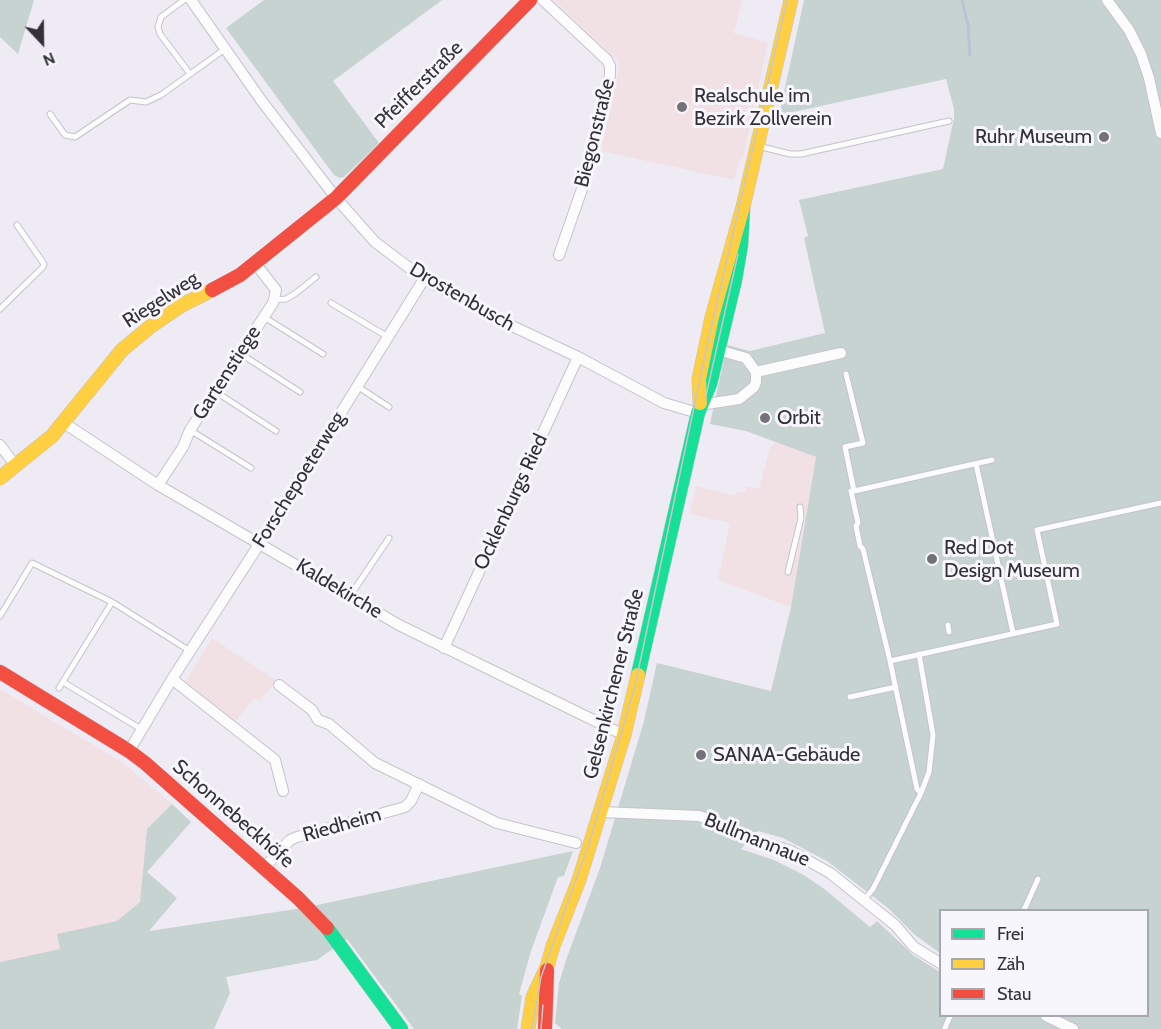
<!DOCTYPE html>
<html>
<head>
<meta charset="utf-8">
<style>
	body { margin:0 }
	#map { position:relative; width:1161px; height:1029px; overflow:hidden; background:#eeebf4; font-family:Cabin,sans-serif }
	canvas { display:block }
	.legend { position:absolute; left:939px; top:909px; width:210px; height:108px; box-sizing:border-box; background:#f8f6fd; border:2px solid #a9a7ae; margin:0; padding:8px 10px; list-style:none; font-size:18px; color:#333137 }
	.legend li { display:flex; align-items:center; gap:12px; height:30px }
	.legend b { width:30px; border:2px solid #a9a7ae }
	.north { position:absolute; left:12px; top:12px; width:60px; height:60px; -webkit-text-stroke:4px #f8f6fd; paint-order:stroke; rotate:158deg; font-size:16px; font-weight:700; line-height:24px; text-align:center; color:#333137 }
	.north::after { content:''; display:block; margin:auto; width:21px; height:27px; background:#333137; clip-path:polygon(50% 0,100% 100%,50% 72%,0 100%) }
</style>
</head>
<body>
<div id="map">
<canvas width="1161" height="1029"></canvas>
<ul class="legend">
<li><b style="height:8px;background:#16e098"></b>Frei</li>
<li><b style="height:8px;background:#ffcf43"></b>Zäh</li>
<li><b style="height:8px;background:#f24e42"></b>Stau</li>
</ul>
<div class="north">N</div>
</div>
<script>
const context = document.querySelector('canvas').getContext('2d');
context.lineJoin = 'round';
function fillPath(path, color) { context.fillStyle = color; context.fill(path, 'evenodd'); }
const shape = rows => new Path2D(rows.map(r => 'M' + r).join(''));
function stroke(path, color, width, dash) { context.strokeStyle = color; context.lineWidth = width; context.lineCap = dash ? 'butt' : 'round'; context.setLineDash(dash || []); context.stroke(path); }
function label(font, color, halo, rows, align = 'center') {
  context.font = font + ' Cabin,sans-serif'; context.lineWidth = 6; context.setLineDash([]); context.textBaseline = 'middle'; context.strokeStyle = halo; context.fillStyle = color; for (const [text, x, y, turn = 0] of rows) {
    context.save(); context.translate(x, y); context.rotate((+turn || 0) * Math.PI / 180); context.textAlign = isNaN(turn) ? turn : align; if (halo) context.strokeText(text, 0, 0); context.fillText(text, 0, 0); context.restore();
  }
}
fillPath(shape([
	[775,442,816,457,791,607,718,580,730,523,690,514,696,486,735,496,737,491,745,493,747,486,759,489,770,447]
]), '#f1e1e5');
fillPath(shape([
	[554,0,742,0,734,33,768,43,743,157,739,162,734,180,601,151,620,63],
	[212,638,277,681,259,701,254,698,235,722,184,684],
	[0,689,123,763,172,804,147,829,141,901,117,921,57,934,60,949,0,962]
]), '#f1e1e4');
fillPath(shape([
	[0,0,34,0,18,54,0,37],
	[264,0,442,0,333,81,379,143,344,177,340,178,334,175,226,28],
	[804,0,1161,0,1161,1029,562,1029,555,1023,559,983,566,960,600,868,644,721,657,663,771,691,791,607,816,457,746,431,710,424,727,345,750,351,825,333,804,238,808,236,799,200,943,169,954,118,954,109,946,79,779,115],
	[758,831,783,838,827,861,888,908,915,935,940,953,940,910,1148,910,1148,1016,940,1016,940,972,913,955,877,921,870,927,823,888,802,874,774,860,741,849],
	[172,804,191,822,147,872,177,898,149,931,303,908,573,851,564,876,558,877,531,951,519,994,522,996,517,1029,414,1029,347,939,317,960,226,977,230,993,214,1029,0,1029,0,962,60,949,57,934,117,921,140,902,147,829]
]), '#c7d3d0');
stroke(shape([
	[962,0,968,25,970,55]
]), '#b7c4d8', 3);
const lane = shape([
	[184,0,161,17,158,27,160,34,190,74],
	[50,114,65,135,75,137,130,100,146,102,161,95,225,49],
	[758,146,790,154,801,154,949,121],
	[274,300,286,299,296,293,316,277],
	[331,303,388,337],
	[0,309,43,267,44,264,17,225],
	[264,317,323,354],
	[241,354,300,392],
	[846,374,863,443,845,447,854,491,851,491,858,523,856,526,860,546,863,549,890,661,917,789,921,793],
	[357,386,389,407],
	[216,392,276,431],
	[190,430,251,468],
	[976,464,1013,633],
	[854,491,992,460],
	[788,572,801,518,800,507],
	[350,596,389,538],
	[0,616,32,563,112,602,190,651],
	[948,625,949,632],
	[890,661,1057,624,1037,530,1161,503],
	[63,682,141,729],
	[59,688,112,602],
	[850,697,896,687],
	[864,900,873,889,921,793,929,772,933,735,919,654],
	[1024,910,1038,879],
	[945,1028,950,1016]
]);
const street = shape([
	[191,0,261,100,336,198,375,242,424,279,510,325,578,357,664,403,698,413],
	[543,0,607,60,610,66,610,75,582,189,559,255],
	[1107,0,1129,30,1141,54,1149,78,1161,133],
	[756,372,841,353],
	[700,405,739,399,754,387,756,382,756,372,746,358,718,350],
	[64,423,158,485,399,625,624,735],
	[0,445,15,465],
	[158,485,183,447,190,430,273,303,276,290,255,263],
	[444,648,578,357],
	[172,679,275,760,283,791],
	[279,685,312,710,318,720,329,724,375,763,497,823,576,843],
	[129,751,172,679,260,543,424,279],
	[601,812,699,816,714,821,749,838,791,851,830,873,895,925,914,947,940,963],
	[264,868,290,840,297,837,405,807,411,801,419,784],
	[1046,1016,1073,1029]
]);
const fast = shape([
	[638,675,698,413,710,384,735,280,741,245,743,207],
	[327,928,401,1029]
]);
const slow = shape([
	[700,403,699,379,712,317,743,207,791,0],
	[0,478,52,436,122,350,151,326,182,305,212,290],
	[528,1029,533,997,547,967,553,946,579,880,624,735,638,675]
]);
const jam = shape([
	[212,290,240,275,336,198,530,0],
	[0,672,129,751,145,763,298,898,327,928],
	[545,1029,547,970]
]);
stroke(lane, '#c5c3ca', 7);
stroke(street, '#c5c3ca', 12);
stroke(fast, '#c5c3ca', 15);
stroke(slow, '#c5c3ca', 15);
stroke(jam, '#c5c3ca', 15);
stroke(lane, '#fcfcfd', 5);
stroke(street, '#fcfcfd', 10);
stroke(fast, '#16e098', 14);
stroke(slow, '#ffcf43', 14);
stroke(jam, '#f24e42', 14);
stroke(shape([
	[705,400,738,254],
	[532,1029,541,977,590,841,635,686,707,346,787,0],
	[541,1029,543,1005]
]), '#c7c6c9', 1.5);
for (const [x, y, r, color] of [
	[682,107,6,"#747279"],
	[1104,137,6,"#747279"],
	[765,418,6,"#747279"],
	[932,559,6,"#747279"],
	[701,755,6,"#747279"]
]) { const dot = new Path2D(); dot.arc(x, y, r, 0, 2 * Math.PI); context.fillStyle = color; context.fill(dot); stroke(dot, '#f8f6fd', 2); }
label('20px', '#333137', '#f8f6fd', [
	["Pfeifferstraße",419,85,-45],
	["Biegonstraße",595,133,-76],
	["Drostenbusch",462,297,30],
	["Riegelweg",161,300,-33],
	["Gartenstiege",227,373,-57],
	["Forschepoeterweg",299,480,-58],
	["Ocklenburgs Ried",511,502,-65],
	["Kaldekirche",339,589,31],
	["Gelsenkirchener Straße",614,684,-76],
	["Schonnebeckhöfe",233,814,41],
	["Riedheim",342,825,-16],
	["Bullmannaue",757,840,22]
]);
label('20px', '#333137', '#f8f6fd', [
	["Realschule im",694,96],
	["Bezirk Zollverein",694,119],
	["Ruhr Museum",1092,137,"right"],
	["Orbit",777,418],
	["Red Dot",944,548],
	["Design Museum",944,571],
	["SANAA-Gebäude",713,755]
], 'left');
</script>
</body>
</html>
